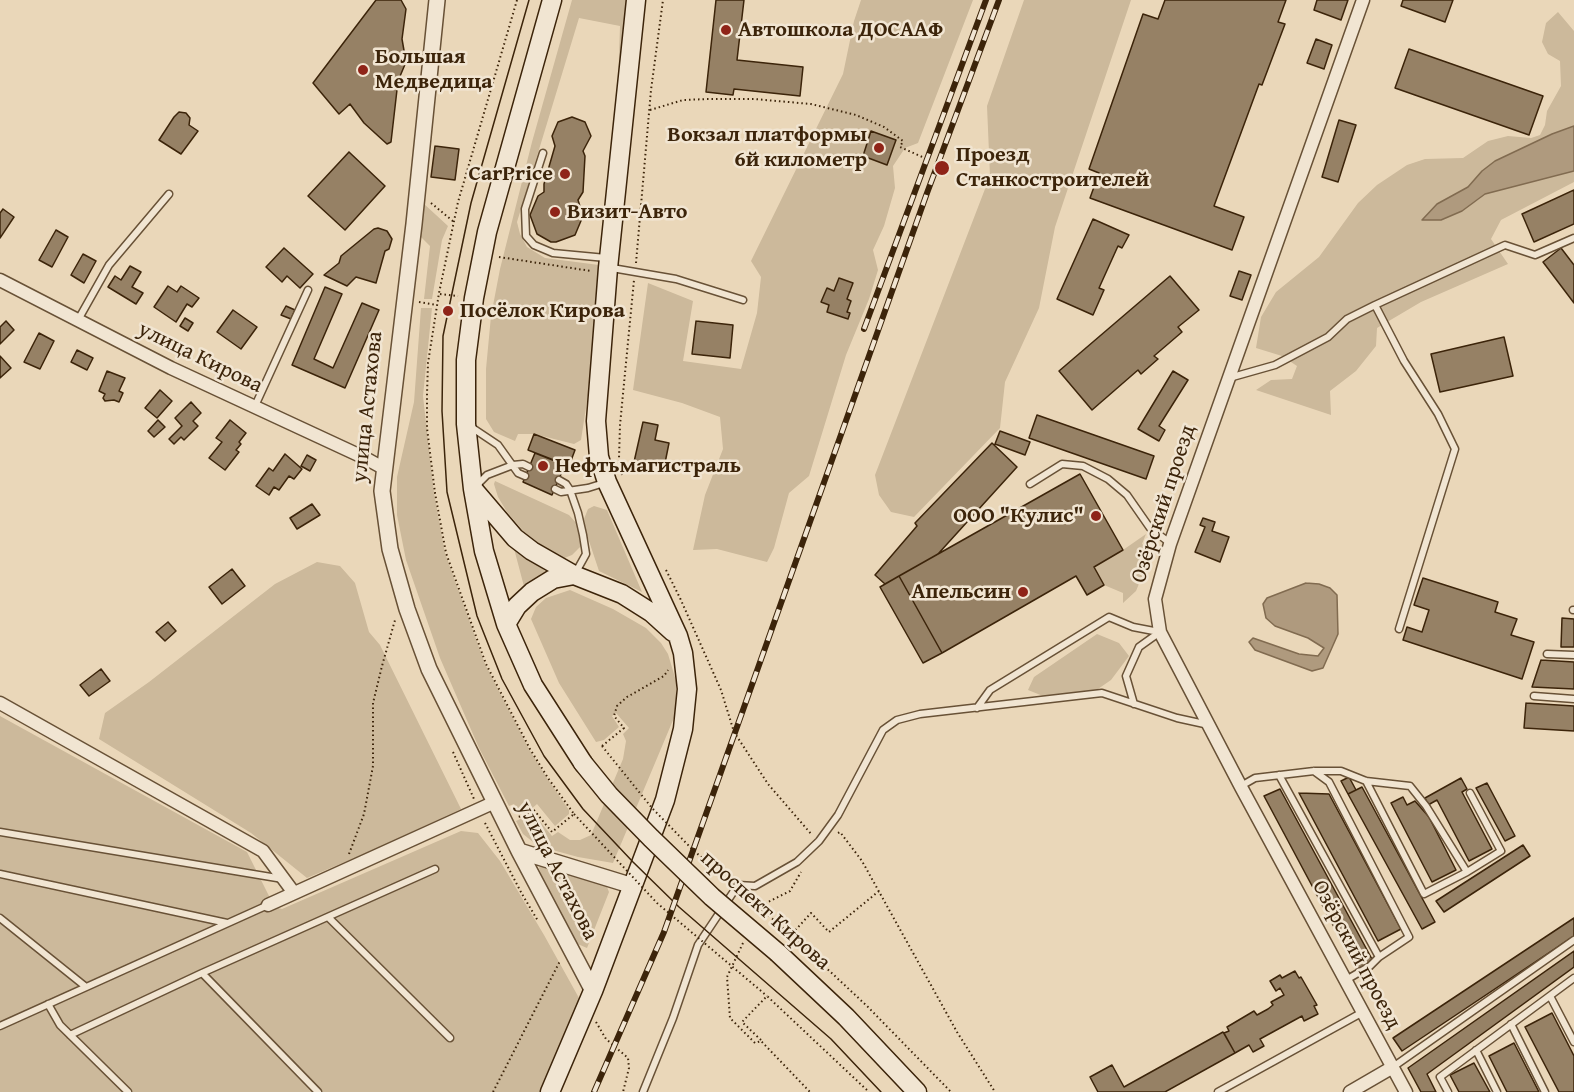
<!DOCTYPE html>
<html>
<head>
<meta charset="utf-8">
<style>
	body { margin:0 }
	canvas { display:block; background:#ead7b9 }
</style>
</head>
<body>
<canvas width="1574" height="1092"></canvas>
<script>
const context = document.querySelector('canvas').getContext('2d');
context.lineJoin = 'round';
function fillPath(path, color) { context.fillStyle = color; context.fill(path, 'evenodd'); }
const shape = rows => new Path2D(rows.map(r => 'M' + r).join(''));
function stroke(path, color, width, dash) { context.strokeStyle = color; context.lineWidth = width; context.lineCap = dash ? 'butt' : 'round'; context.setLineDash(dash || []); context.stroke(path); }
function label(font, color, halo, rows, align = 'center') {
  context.font = font + ' "Gentium Book Plus",serif'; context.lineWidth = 5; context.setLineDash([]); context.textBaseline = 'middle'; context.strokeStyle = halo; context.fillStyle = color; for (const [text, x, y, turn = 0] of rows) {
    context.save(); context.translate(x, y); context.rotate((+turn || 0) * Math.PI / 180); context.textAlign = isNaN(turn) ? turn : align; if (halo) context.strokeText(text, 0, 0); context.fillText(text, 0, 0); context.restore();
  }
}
fillPath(shape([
	[572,0,629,0,617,114,620,26,579,18,517,222,520,234,527,247,545,258,599,265,602,280,594,356,581,440,574,444,534,434,518,434,515,441,494,432,486,419,486,369,491,316,500,269,532,142],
	[861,0,973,0,918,143,905,148,893,166,895,188,884,226,873,250,878,270,869,299,846,355,809,476,789,493,774,548,767,562,717,549,693,550,705,495,723,449,720,417,682,403,633,390,648,283,693,301,683,361,741,369,757,313,761,277,751,261,843,74,854,21],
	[1024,0,1131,0,1055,227,1039,308,1005,382,1000,428,914,517,891,512,879,495,875,475,990,176,987,106],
	[1558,12,1574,31,1574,126,1552,134,1495,161,1482,171,1468,187,1437,204,1423,219,1441,220,1478,200,1485,194,1554,174,1574,171,1574,182,1501,220,1491,239,1508,264,1421,302,1377,328,1376,346,1356,371,1330,391,1331,415,1256,390,1271,380,1292,379,1297,366,1282,356,1256,348,1261,317,1276,292,1319,257,1358,203,1377,185,1407,165,1425,159,1463,158,1488,141,1508,136,1531,138,1540,135,1545,125,1547,111,1561,86,1560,61,1548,54,1542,42,1546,23],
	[423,203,448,226,442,240,432,299,424,299,430,246,418,234],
	[421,308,432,308,423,396,434,493,445,553,485,664,529,749,547,778,569,810,569,814,555,826,537,804,528,812,521,814,514,804,509,806,479,748,440,658,406,560,397,515,397,477,414,402],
	[495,481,569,515,579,526,583,536,581,546,572,555,562,559,543,554,507,512,498,497,494,484],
	[594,506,607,510,642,592,599,571,586,532,584,519,588,509],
	[1146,534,1142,544,1148,548,1150,557,1136,591,1123,603,1123,593,1104,585,1094,567,1123,550],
	[512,541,547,573,526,594],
	[317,562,340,566,355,583,369,632,380,645,461,809,373,850,307,878,251,833,99,739,105,713,149,682,275,584],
	[570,590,613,609,646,628,661,643,668,654,676,681,676,713,613,863,578,857,538,846,523,834,516,821,533,813,552,836,558,832,570,840,580,840,591,835,623,759,626,741,623,734,629,728,616,713,612,716,619,727,604,740,596,742,559,683,531,619,536,607,546,598],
	[1097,634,1119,643,1129,656,1111,680,1095,691,1043,696,1028,690,1034,677],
	[0,716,247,852,270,898,263,904,282,909,461,831,478,833,500,861,544,935,584,1007,545,1092,0,1092],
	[541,864,605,882,609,892,587,948,573,942,543,880,539,868]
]), '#ccb99b');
const water = shape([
	[1574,126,1574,171,1485,194,1462,211,1441,220,1422,220,1437,204,1468,187,1482,171,1495,161,1552,134,1574,126],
	[1306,583,1319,584,1330,588,1337,595,1338,634,1323,668,1312,671,1255,650,1249,642,1253,638,1299,654,1318,656,1324,648,1308,638,1275,626,1266,618,1263,604,1267,598,1306,583]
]);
fillPath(water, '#af9a7e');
stroke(water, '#816b50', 1.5);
const building = shape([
	[376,0,401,0,406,9,402,39,406,62,398,81,391,142,387,144,364,123,350,104,339,114,313,83,376,0],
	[716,0,744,0,737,60,803,67,800,96,734,89,733,95,706,92,716,0],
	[1165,0,1286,0,1278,22,1285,24,1262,85,1259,84,1214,206,1244,217,1232,250,1090,198,1099,173,1089,169,1143,14,1158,19,1165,0],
	[1317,0,1348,0,1341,20,1314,10,1317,0],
	[1403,0,1453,0,1445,22,1401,6,1403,0],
	[1316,39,1332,45,1324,69,1307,63,1316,39],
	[1409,49,1543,96,1529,135,1395,88,1409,49],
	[179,112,186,113,190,118,189,125,198,131,181,154,159,140,174,117,179,112],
	[572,117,585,122,591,136,583,151,585,156,583,192,578,200,583,216,575,235,556,242,551,242,537,234,530,215,538,196,544,192,544,184,555,146,552,136,558,122,572,117],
	[1339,120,1356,125,1338,182,1322,177,1339,120],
	[871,131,896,140,887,165,863,156,871,131],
	[435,146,459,149,455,180,431,177,435,146],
	[349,152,385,186,345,230,308,196,349,152],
	[1574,190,1574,224,1534,242,1522,214,1574,190],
	[3,209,14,217,0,238,0,213,3,209],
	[1093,219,1129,235,1122,248,1118,246,1099,288,1104,290,1093,315,1057,299,1093,219],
	[378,228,387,231,392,239,389,249,385,251,376,283,356,277,347,286,324,275,339,263,341,256,374,229,378,228],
	[56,230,68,237,52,267,39,260,56,230],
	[284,248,313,274,300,288,287,276,282,282,266,267,284,248],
	[1561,248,1574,265,1574,303,1543,262,1561,248],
	[83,254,96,261,84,283,71,275,83,254],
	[130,266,141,272,132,287,143,293,136,304,108,287,115,276,121,280,130,266],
	[1239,271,1251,275,1242,300,1230,296,1239,271],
	[1170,276,1199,310,1178,327,1182,332,1154,356,1158,359,1141,374,1138,370,1092,410,1059,371,1170,276],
	[839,278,853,283,847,299,851,301,847,312,850,313,848,319,827,312,829,305,821,302,827,288,834,291,839,278],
	[168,286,177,292,181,286,199,298,192,307,187,304,176,322,154,307,168,286],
	[325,287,342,294,314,359,333,368,362,303,379,310,345,388,292,365,325,287],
	[286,306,295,310,291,319,281,315,286,306],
	[233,310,257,327,241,349,217,332,233,310],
	[185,318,193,323,188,331,180,326,185,318],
	[6,321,14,330,0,344,0,327,6,321],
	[696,321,733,325,730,358,692,354,696,321],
	[39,333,54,341,40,369,24,362,39,333],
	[1504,337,1513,376,1440,392,1431,354,1504,337],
	[77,350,93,358,87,370,71,362,77,350],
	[0,356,11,368,0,378,0,356],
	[107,371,125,378,119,391,123,393,119,402,114,400,105,401,103,398,105,394,99,391,107,371],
	[1173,371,1188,380,1159,426,1165,430,1159,441,1138,429,1173,371],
	[160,390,172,401,157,418,145,408,160,390],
	[191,402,201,413,193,421,198,426,184,440,181,437,174,444,169,439,182,426,175,418,191,402],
	[1037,415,1154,456,1146,479,1029,438,1037,415],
	[158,420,165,427,154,437,148,431,158,420],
	[230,420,246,433,239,442,241,444,236,450,239,452,225,470,209,458,222,442,216,438,230,420],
	[643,422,658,425,655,440,669,443,665,463,653,460,651,466,634,462,643,422],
	[1000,431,1030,442,1025,455,995,444,1000,431],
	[534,434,575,450,569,466,528,450,534,434],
	[992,443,1017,467,938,554,885,584,875,575,917,526,915,523,992,443],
	[535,453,565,465,552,495,523,482,535,453],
	[285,454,302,469,294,479,289,476,279,490,274,487,269,495,256,486,269,468,273,471,285,454],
	[307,455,316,460,310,471,301,466,307,455],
	[1080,474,1123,550,1094,567,1104,585,1087,595,1076,576,942,653,899,576,1080,474],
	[312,504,320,515,297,529,290,518,312,504],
	[1203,518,1215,522,1212,531,1229,537,1220,562,1195,552,1205,527,1200,525,1203,518],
	[232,569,245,586,222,604,209,587,232,569],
	[899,576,942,653,923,663,880,587,899,576],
	[1423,578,1498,602,1495,612,1517,619,1511,635,1534,642,1522,679,1403,640,1407,627,1422,632,1429,610,1414,605,1423,578],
	[1562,618,1574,619,1574,647,1561,647,1562,618],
	[168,622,176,631,165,641,156,632,168,622],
	[1541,660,1574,662,1574,689,1532,687,1541,660],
	[101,669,110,681,89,696,80,685,101,669],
	[1526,703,1574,706,1574,731,1524,728,1526,703],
	[1349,777,1356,790,1348,794,1341,781,1349,777],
	[1461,778,1467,789,1462,792,1492,849,1469,861,1437,800,1428,805,1425,798,1461,778],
	[1487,783,1515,836,1505,841,1476,788,1487,783],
	[1362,787,1435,922,1422,929,1348,794,1362,787],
	[1280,789,1373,961,1357,970,1264,796,1280,789],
	[1299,793,1329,794,1401,929,1378,941,1299,793],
	[1403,797,1407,805,1415,801,1429,817,1456,870,1432,882,1391,803,1403,797],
	[1523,845,1530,856,1444,912,1436,901,1523,845],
	[1574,918,1574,936,1402,1051,1393,1038,1574,918],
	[1574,951,1574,967,1427,1074,1436,1092,1421,1092,1408,1068,1574,951],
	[1295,971,1299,978,1301,977,1317,1005,1314,1006,1318,1014,1304,1021,1302,1016,1260,1039,1264,1046,1253,1052,1249,1045,1235,1053,1224,1033,1229,1031,1227,1027,1254,1011,1257,1015,1268,1009,1273,1005,1271,1002,1284,995,1280,988,1276,991,1270,981,1280,975,1282,978,1295,971],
	[1552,1013,1574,1056,1574,1092,1559,1092,1525,1027,1552,1013],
	[1223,1032,1235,1053,1165,1092,1098,1092,1090,1077,1112,1065,1124,1087,1223,1032],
	[1514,1043,1539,1092,1507,1092,1489,1056,1514,1043],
	[1474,1063,1490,1092,1459,1092,1450,1075,1474,1063]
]);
fillPath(building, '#968165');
stroke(building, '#3c240a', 1.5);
const service = shape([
	[543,153,525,209,526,236,534,245,553,253,606,258],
	[612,268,676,279,743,300],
	[1375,305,1505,245,1535,255,1574,238],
	[78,320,109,265,169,194],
	[1229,378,1275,365,1328,337,1347,319,1375,305,1404,361,1438,414,1455,449,1399,629],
	[255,406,308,290],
	[471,427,498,445,518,473,525,476],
	[559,480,566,484,570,490,578,513,583,535,586,554,576,572],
	[1030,484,1062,464,1083,466,1108,479,1127,495,1150,528,1170,543],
	[477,485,487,475,513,465,523,464,529,467],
	[555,489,561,492,588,488,604,483],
	[1573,610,1574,610],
	[1547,654,1574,655],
	[1534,696,1574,699],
	[1134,704,1126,676,1139,647,1160,632],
	[977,708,990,690,1109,617,1133,627,1159,632],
	[1314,771,1329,782,1409,937,1379,957,1370,966,1346,980],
	[1279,775,1379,957],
	[1366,781,1424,894,1467,872],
	[1241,786,1255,778,1314,771,1341,771,1366,781,1410,786,1426,806,1467,872,1501,851,1470,793],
	[0,832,283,879],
	[0,874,227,923],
	[328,917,450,1038],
	[0,918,86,987],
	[1550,996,1574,1042],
	[48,1004,60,1025,128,1092],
	[1511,1024,1545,1092],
	[0,1026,268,905],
	[70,1035,202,973],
	[1476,1050,1497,1092],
	[1393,1067,1574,940],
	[318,1092,202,973,435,869],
	[643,1092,673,1018,698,945,738,885,755,886,797,862,819,841,838,815,883,730,897,720,920,714,1102,693,1177,718,1209,725],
	[1218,1092,1363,1012],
	[1448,1092,1440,1077,1574,978]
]);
const minor = shape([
	[1363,0,1170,544,1155,599,1160,632,1241,787,1406,1092],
	[0,280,171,368,365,458,385,469],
	[0,703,263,851,294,893],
	[268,905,495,802],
	[1350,1092,1393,1067]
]);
const tertiary = shape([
	[437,0,414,224,382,491,390,549,407,609,429,669,519,851,593,991],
	[519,851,633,886]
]);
const secondary = shape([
	[552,0,487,232,474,298,466,360,466,424,473,489,484,551,506,624,533,685,583,763],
	[474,490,515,538,532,551,574,575,622,594,652,613,673,632],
	[506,624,517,606,532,592,553,579,574,575],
	[778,953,846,1017,917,1092],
	[550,1092,593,991,665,800,683,729,687,689,683,653,678,636,607,482,599,457,596,421,608,268,636,0]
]);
stroke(service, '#685136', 9);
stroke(minor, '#685136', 15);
stroke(tertiary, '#685136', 18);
stroke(secondary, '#3c240a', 21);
stroke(shape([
	[517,0,458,202,439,293,428,363,427,394,427,428,435,493,446,553,486,664,530,749,548,778,574,814,552,832,533,809,526,815,518,817],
	[650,110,683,100,708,99,754,99,811,104,856,115,884,127,903,141,900,147,929,160],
	[431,203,454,222],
	[499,257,591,271],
	[636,263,651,90,663,0],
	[440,294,458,296],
	[419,302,437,305],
	[622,475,619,458,620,425,634,280],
	[666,570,680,598,721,690,734,732,768,784,812,835],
	[602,746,624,728,614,716,617,706,627,697,664,676,668,670],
	[453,752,474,799],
	[485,823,522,894,538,921],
	[838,833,840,832,862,861,957,1032,995,1092],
	[349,854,364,814,373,766,373,703,382,666,395,620],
	[879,891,829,932,811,913,791,935,867,1006,951,1092],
	[756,913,760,906,790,891,801,872],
	[743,943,727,977,730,1018,755,1043,761,1041,810,1092],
	[596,1022,606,1039,628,1058,629,1068,623,1092],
	[761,1040,742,1022,767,996,869,1092],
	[493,1092,560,961]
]), '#3c240a', 2, [1.5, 3]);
stroke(service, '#f1e5d2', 6);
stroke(minor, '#f1e5d2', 12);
stroke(tertiary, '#f1e5d2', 15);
stroke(secondary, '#f1e5d2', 18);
stroke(shape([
	[529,0,471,203,443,336,442,411,447,492,477,616,502,679,544,756,583,809,633,862,679,907,831,1039,881,1092]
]), '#3c240a', 1.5);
const rail = shape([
	[864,329,986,0],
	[594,1092,664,932,927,193,999,0]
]);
stroke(rail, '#3c240a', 6);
stroke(rail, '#f1e5d2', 4, [11]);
const secondaryBridge = shape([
	[583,763,609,795,651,838,712,897,778,953]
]);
stroke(secondaryBridge, '#3c240a', 21, []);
stroke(shape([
	[602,746,652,808,692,849,791,935],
	[574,814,657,903,767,996]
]), '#3c240a', 2, [1.5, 3]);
stroke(secondaryBridge, '#f1e5d2', 18);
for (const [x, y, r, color] of [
	[726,30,6,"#8f2418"],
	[363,70,6,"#8f2418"],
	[879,148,6,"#8f2418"],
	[942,168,8,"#8f2418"],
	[565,174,6,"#8f2418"],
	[555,212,6,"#8f2418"],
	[448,311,6,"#8f2418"],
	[543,466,6,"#8f2418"],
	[1096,516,6,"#8f2418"],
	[1023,592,6,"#8f2418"]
]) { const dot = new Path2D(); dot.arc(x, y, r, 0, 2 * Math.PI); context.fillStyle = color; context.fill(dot); stroke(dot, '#f1e5d2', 2); }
label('bold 22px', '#3c240a', '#f1e5d2', [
	["Автошкола ДОСААФ",738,30],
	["Большая",375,57],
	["Медведица",375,82],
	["Вокзал платформы",867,135,"right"],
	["6й километр",867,160,"right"],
	["Проезд",956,155],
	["Станкостроителей",956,180],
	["CarPrice",553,174,"right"],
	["Визит-Авто",567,212],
	["Посёлок Кирова",460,311],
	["Нефтьмагистраль",555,466],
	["ООО \"Кулис\"",1084,516,"right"],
	["Апельсин",1011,592,"right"]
], 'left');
label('22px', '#3c240a', '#f1e5d2', [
	["улица Кирова",200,358,26],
	["улица Астахова",368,407,-84],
	["Озёрский проезд",1164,504,-72],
	["улица Астахова",557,871,63],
	["проспект Кирова",765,911,42],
	["Озёрский проезд",1356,955,62]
]);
</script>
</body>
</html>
